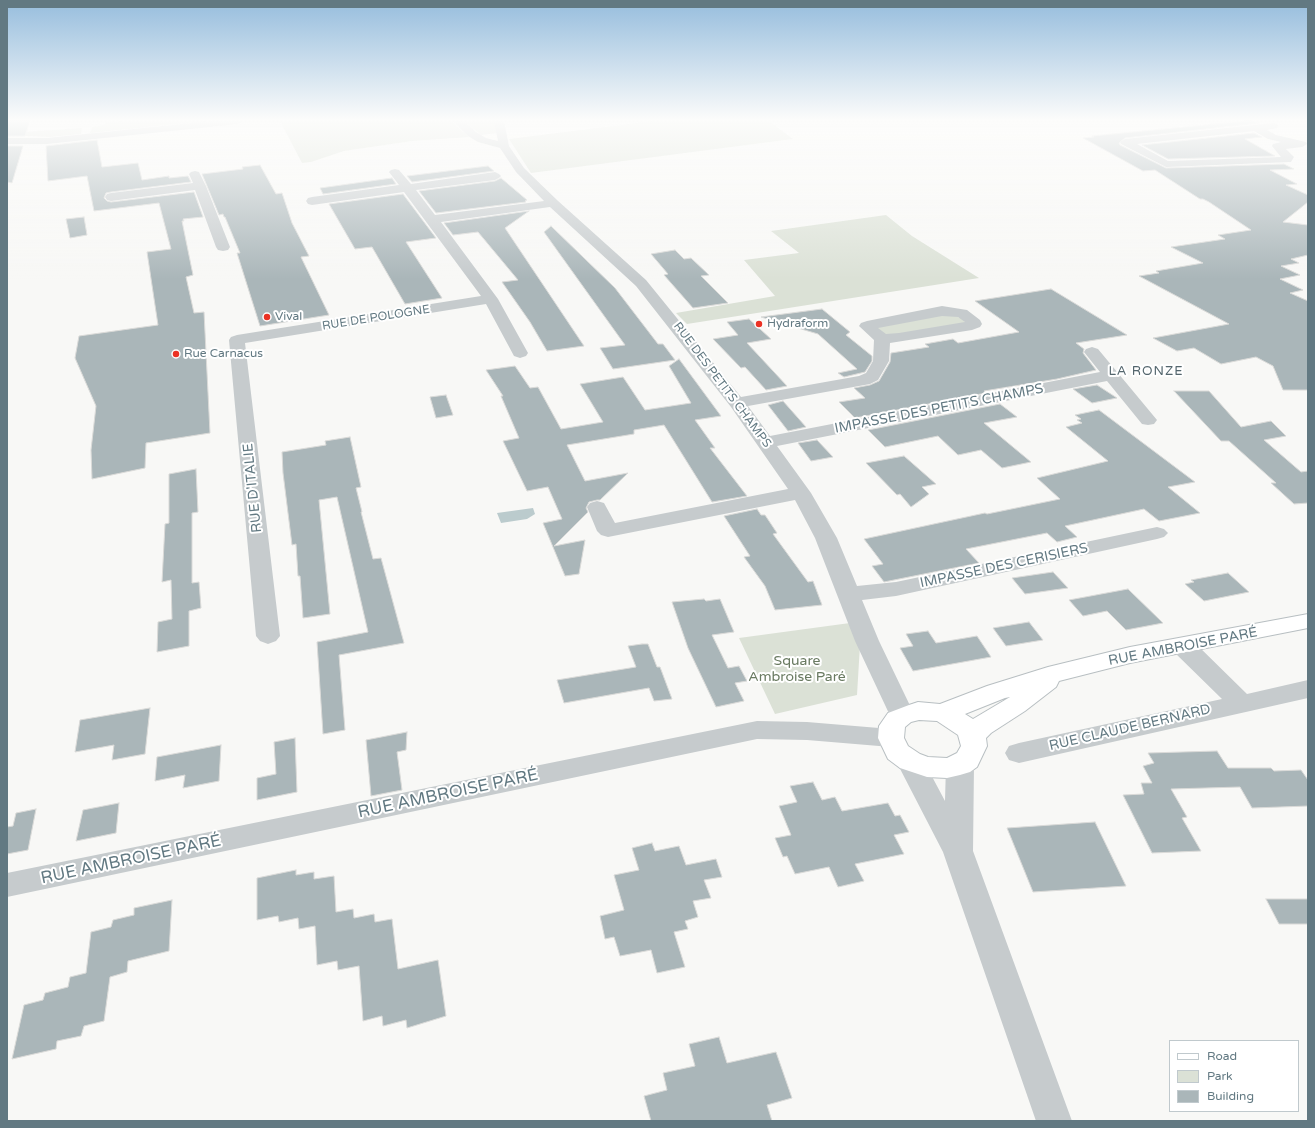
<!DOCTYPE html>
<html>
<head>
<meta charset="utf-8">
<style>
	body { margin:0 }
	#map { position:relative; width:1315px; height:1128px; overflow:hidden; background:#f8f8f6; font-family:"Varela Round",sans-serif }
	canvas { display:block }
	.frame { position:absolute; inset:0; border:8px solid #627982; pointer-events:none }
	.legend { position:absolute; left:1169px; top:1040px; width:130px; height:72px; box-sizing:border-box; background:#fff; border:1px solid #c0c9cd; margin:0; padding:5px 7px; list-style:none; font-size:12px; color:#627982 }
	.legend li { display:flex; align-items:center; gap:8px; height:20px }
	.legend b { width:20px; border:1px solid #c0c9cd }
</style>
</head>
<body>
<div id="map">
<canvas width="1315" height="1128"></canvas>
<div class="frame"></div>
<ul class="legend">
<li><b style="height:5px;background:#fff"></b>Road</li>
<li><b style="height:11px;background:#dbe1d6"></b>Park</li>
<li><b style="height:11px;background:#aab6b9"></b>Building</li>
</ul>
</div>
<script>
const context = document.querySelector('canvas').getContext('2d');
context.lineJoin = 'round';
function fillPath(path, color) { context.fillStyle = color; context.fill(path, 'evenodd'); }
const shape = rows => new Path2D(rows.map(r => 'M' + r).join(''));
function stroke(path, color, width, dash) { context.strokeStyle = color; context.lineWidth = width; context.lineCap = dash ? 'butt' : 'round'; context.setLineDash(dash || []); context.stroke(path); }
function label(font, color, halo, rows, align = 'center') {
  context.font = font + ' "Varela Round",sans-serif'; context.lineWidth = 4; context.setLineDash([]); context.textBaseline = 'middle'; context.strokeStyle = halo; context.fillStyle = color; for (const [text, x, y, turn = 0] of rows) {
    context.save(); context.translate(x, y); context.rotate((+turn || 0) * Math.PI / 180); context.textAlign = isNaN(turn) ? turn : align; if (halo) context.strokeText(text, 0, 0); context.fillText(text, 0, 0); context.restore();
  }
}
fillPath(shape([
	[122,121,206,121,90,133,92,127,104,125,107,122],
	[280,121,451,121,469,137,412,141,344,151,311,162,302,163],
	[464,121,494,121,498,133,481,135],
	[653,121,769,121,793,139,531,173,509,139],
	[82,128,81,134,50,137,7,135,7,133],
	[886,215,912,236,979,278,687,324,676,313,775,296,744,260,799,253,771,231],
	[946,313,964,319,965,322,963,325,887,336,876,331,879,325],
	[850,623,860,645,857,695,775,714,739,638]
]), '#dbe1d6');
fillPath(shape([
	[533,508,535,514,527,519,501,523,497,513]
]), '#bbcbcd');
const building = shape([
	[7,121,30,121,25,136,7,136,7,121],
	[1245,121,1252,121,1259,123,1125,138,1119,143,1120,145,1166,168,1284,164,1294,169,1270,170,1297,184,1286,185,1308,195,1308,202,1283,222,1308,225,1308,255,1291,259,1299,263,1281,266,1300,275,1280,279,1303,290,1290,293,1308,301,1308,390,1283,390,1273,366,1256,357,1221,364,1194,348,1177,351,1153,338,1229,324,1139,276,1159,273,1156,271,1203,263,1171,247,1225,239,1218,235,1251,230,1209,202,1203,199,1200,199,1155,170,1143,171,1083,138,1094,137,1092,136,1245,121],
	[1254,133,1262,137,1245,139,1275,156,1168,159,1142,145,1254,133],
	[97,140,102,167,138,163,142,180,169,176,169,178,188,176,191,182,111,192,106,193,104,198,107,201,111,202,194,192,203,217,183,219,184,221,182,221,193,275,186,277,194,313,204,312,210,433,146,443,145,468,92,479,91,450,96,406,75,358,79,336,158,325,147,252,171,249,159,203,94,211,87,176,48,181,46,146,97,140],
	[7,146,23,146,12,183,7,182,7,146],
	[260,165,276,194,282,193,292,223,309,256,301,257,329,315,260,326,237,253,240,253,225,217,224,217,223,214,219,215,202,174,243,169,242,167,260,165],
	[488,166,494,171,412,182,407,176,488,166],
	[392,178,396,184,323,194,320,188,392,178],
	[501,178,527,200,525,201,526,202,436,213,419,191,495,181,501,178],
	[403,194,436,238,406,242,442,298,405,304,372,247,355,249,329,204,403,194],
	[529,211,505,228,584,346,547,351,530,322,502,282,518,280,478,232,453,235,444,223,529,211],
	[84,217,87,235,70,238,66,219,84,217],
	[551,226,615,288,658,344,663,344,675,360,613,369,600,348,625,345,544,232,551,226],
	[675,250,684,259,691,258,709,275,701,276,728,303,693,308,664,275,668,274,651,254,675,250],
	[1051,289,1127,335,1076,343,1084,349,1083,353,1096,370,1057,379,984,391,986,393,855,418,839,402,865,398,854,388,870,385,879,381,890,362,891,353,929,347,925,344,953,339,958,343,1019,332,975,301,1051,289],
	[822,309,850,332,846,335,872,356,872,361,865,372,844,377,838,373,857,369,818,334,761,317,822,309],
	[749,319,771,339,747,343,787,386,766,390,745,367,741,368,713,339,738,335,727,322,749,319],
	[679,359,721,416,695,420,715,448,710,448,747,496,712,502,664,425,634,430,634,434,567,445,585,481,628,473,600,500,597,500,589,502,586,508,588,512,554,546,585,540,579,574,565,576,543,523,562,519,548,487,527,491,503,441,519,438,501,396,503,396,486,370,515,366,530,388,538,387,561,429,603,422,580,384,623,377,645,410,691,403,669,366,679,359],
	[1097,385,1117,398,1092,403,1073,389,1097,385],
	[1174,391,1209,391,1241,427,1271,421,1286,436,1264,440,1301,472,1308,471,1308,503,1294,504,1271,483,1276,483,1229,441,1221,441,1174,391],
	[446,395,453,415,436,418,430,397,446,395],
	[783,401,806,427,788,431,768,405,783,401],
	[1000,404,1017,417,984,423,1031,462,1002,468,981,450,958,455,938,436,885,447,868,430,1000,404],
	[1099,410,1195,482,1168,487,1200,513,1159,521,1144,509,1065,526,1077,537,1057,542,1047,533,966,549,979,563,884,582,872,566,883,564,864,539,985,513,987,514,1060,499,1037,478,1108,461,1066,427,1082,423,1077,420,1081,419,1075,415,1099,410],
	[350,437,361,487,356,488,362,512,361,512,373,559,381,558,404,643,339,655,345,730,323,734,317,642,368,632,337,497,319,500,330,614,303,618,300,576,298,576,296,544,292,545,283,473,282,452,326,445,325,441,350,437],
	[817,440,833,457,811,461,798,443,817,440],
	[904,456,936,484,922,487,929,494,911,507,900,494,897,495,866,463,904,456],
	[196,469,198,512,192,513,192,583,199,582,201,608,189,611,189,646,157,652,158,622,172,619,171,580,162,582,165,524,169,523,169,474,196,469],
	[757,509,761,515,765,515,777,533,773,534,808,582,813,581,822,605,775,610,765,586,744,557,750,556,724,516,757,509],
	[1053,572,1068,588,1025,594,1012,578,1053,572],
	[1228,573,1249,592,1204,601,1185,584,1194,582,1191,580,1228,573],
	[1128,589,1163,623,1126,630,1107,611,1083,616,1069,600,1128,589],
	[704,599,706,601,720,599,734,632,712,635,728,668,739,666,747,681,735,683,744,701,716,707,688,648,672,602,704,599],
	[1029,622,1043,640,1006,646,993,628,1029,622],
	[928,631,936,643,977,636,991,657,913,671,900,648,913,646,906,634,928,631],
	[642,644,648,644,657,667,660,667,672,699,654,701,649,688,564,703,557,680,636,667,628,646,642,644],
	[150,708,145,754,112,760,114,745,75,752,80,720,150,708],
	[407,732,406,750,397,752,402,790,371,796,366,740,407,732],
	[295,738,297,792,257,800,257,778,276,774,274,742,295,738],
	[221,745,219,781,183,788,185,775,155,781,157,757,221,745],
	[1217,751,1228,768,1271,768,1274,771,1301,770,1308,780,1308,806,1252,808,1240,787,1171,789,1187,817,1182,818,1201,851,1152,853,1123,795,1144,794,1141,783,1152,783,1143,766,1154,763,1148,753,1217,751],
	[813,782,822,800,835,797,842,811,888,803,895,816,900,815,909,832,894,835,904,854,855,864,864,881,838,887,829,867,795,874,787,856,783,857,775,838,791,835,779,806,797,802,790,786,813,782],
	[119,803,116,833,76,841,83,810,119,803],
	[36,809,28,850,7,854,7,827,13,826,16,813,36,809],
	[1095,822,1126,886,1033,892,1007,828,1095,822],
	[652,843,655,851,679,846,686,865,716,859,722,877,704,880,711,898,693,901,698,917,685,921,688,929,674,932,685,967,657,973,651,950,620,956,614,937,605,939,600,916,624,910,614,875,639,870,632,848,652,843],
	[296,870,296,875,314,872,314,879,334,876,336,912,353,909,354,918,374,914,375,922,392,919,398,969,438,960,446,1016,407,1028,406,1020,383,1026,382,1016,363,1021,359,966,338,970,337,961,317,965,315,926,299,929,298,918,279,922,278,916,257,920,257,878,296,870],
	[1266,899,1308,899,1308,924,1279,924,1266,899],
	[172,900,169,951,128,961,127,972,110,977,104,1021,84,1026,81,1036,57,1041,56,1049,12,1059,24,1005,43,1000,45,993,68,987,70,977,86,973,91,932,111,927,113,920,134,915,134,908,172,900],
	[719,1037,727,1063,776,1052,792,1098,767,1105,772,1121,651,1121,644,1096,667,1090,663,1073,695,1066,689,1044,719,1037]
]);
fillPath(building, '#aab6b9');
stroke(building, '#dadad8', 1);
const secondary = shape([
	[1308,614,1308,628,1130,663,1059,681,1056,687,1025,711,991,733,986,738,987,746,977,767,970,772,960,775,947,778,927,777,900,768,888,759,878,738,879,726,888,713,909,705,918,702,940,704,987,686,1048,667,1130,647,1308,614],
	[1010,697,973,719,965,714,1005,698,1010,697],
	[919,720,937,721,958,735,961,746,957,753,947,758,928,757,920,754,908,746,904,738,905,727,911,722,919,720]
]);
stroke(secondary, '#b8bfc2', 2);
fillPath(shape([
	[211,121,243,121,238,124,47,144,7,144,7,138,47,138,211,121],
	[453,121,464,121,476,132,486,138,498,141,494,121,504,121,509,146,524,168,557,200,646,280,741,397,859,376,866,373,873,361,874,340,859,326,861,323,867,321,942,306,967,310,980,320,982,324,980,327,972,330,890,343,889,361,878,380,870,384,748,406,770,436,1100,372,1084,352,1086,349,1092,347,1098,349,1157,420,1154,424,1148,425,1142,424,1107,381,777,446,811,493,837,538,857,586,896,582,1157,527,1164,529,1168,533,1164,537,1157,539,896,596,862,600,879,641,915,716,911,722,902,725,893,722,855,641,815,538,795,500,608,537,601,535,597,531,587,507,590,503,597,501,604,503,615,523,788,489,731,407,636,286,550,207,441,222,498,299,528,353,526,356,520,358,514,356,486,304,245,343,280,636,276,641,268,644,260,641,256,636,229,340,231,337,237,335,481,296,404,192,312,205,308,204,306,201,308,198,312,197,399,185,389,172,391,170,395,169,399,170,411,184,495,172,499,174,501,176,499,178,495,180,416,190,435,215,544,201,516,172,500,148,478,142,468,136,453,121],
	[942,316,958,317,965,322,899,333,886,334,878,328,942,316],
	[1273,123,1277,124,1278,126,1277,128,1267,130,1276,135,1306,142,1307,144,1302,147,1286,149,1294,157,1291,162,1166,167,1121,144,1120,142,1125,139,1273,123],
	[1254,131,1268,139,1281,142,1273,144,1272,146,1281,157,1168,161,1137,144,1254,131],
	[195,171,199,172,206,186,230,247,228,250,223,251,218,250,216,247,195,190,111,201,107,200,105,197,107,194,111,193,193,183,189,174,191,172,195,171],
	[1183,638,1192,640,1247,694,1308,680,1308,698,1019,763,1009,760,1005,753,1009,746,1019,743,1222,699,1174,652,1171,646,1174,640,1183,638],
	[757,721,807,722,891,729,900,731,904,738,900,745,891,747,807,740,757,739,7,897,7,873,757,721],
	[910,751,920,754,945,801,946,765,950,758,960,755,970,758,974,765,973,851,1072,1121,1036,1121,943,852,896,761,900,754,910,751]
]), '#c6cbcd');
fillPath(secondary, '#fff');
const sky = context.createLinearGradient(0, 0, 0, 279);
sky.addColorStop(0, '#96bddd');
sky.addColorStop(0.43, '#fcfcfb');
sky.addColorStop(1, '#fcfcfb00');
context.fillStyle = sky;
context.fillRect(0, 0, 1315, 279);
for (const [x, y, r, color] of [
	[267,317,4,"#eb3123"],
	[759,324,4,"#eb3123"],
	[176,354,4,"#eb3123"]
]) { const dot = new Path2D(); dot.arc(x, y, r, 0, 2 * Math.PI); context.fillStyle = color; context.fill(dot); stroke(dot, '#fff', 1.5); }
label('12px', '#627982', '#fff', [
	["Vival",275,317],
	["Hydraform",767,324],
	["Rue Carnacus",184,354]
], 'left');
label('12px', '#627982', '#fff', [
	["RUE DE POLOGNE",376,318,-9],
	["RUE DES PETITS CHAMPS",722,385,53]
]);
context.letterSpacing = '1px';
label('13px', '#54666d', '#fff', [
	["LA RONZE",1146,372]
]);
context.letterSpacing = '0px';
label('14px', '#627982', '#fff', [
	["IMPASSE DES PETITS CHAMPS",939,409,-11],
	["RUE D'ITALIE",253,488,-96],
	["IMPASSE DES CERISIERS",1004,566,-12],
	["RUE AMBROISE PARÉ",1183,647,-11],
	["RUE CLAUDE BERNARD",1130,728,-13]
]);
label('14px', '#697a61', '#fff', [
	["Square",797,661],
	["Ambroise Paré",797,677]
]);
label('17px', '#627982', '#fff', [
	["RUE AMBROISE PARÉ",448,794,-12],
	["RUE AMBROISE PARÉ",131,860,-12]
]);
</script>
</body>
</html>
